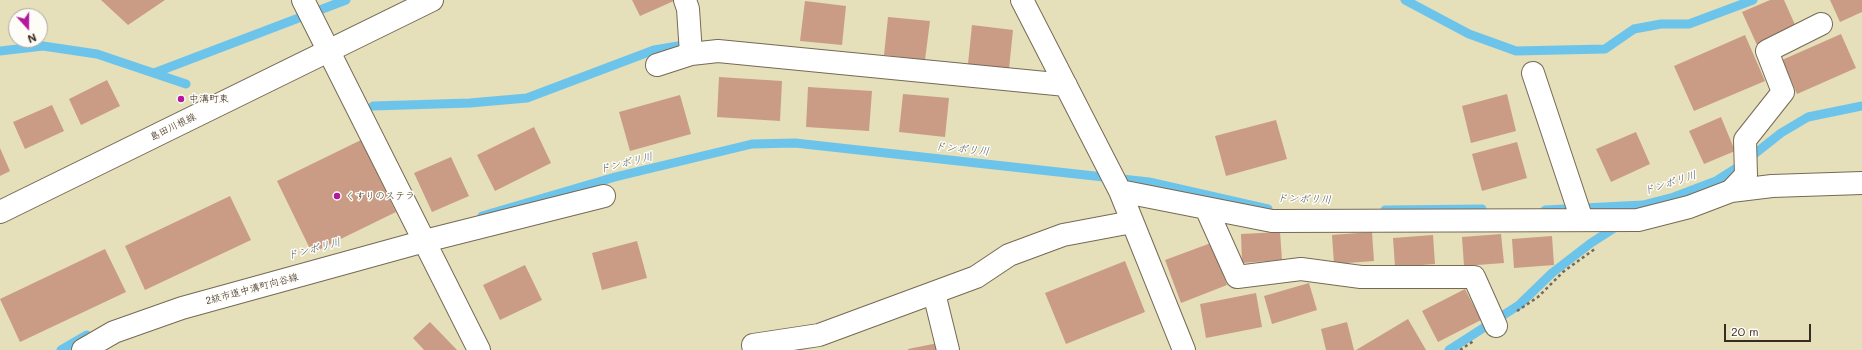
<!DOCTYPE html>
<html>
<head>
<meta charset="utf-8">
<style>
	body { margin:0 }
	#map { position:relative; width:1862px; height:350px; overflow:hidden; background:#e5dfba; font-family:Mali,sans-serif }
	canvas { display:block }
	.north { position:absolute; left:8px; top:8px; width:40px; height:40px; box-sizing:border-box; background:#fdfcf7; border:1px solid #afa8a0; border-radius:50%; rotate:159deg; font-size:11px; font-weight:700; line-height:16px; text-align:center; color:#3b2a1e }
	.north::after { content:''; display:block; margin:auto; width:14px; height:18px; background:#b5179e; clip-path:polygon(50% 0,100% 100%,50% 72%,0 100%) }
	.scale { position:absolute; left:1724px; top:324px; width:87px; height:18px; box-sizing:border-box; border:2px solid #3b2a1e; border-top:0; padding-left:5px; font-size:12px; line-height:14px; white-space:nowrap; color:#3b2a1e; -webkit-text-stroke:3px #fdfcf7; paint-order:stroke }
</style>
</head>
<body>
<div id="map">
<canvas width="1862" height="350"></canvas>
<div class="north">N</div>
<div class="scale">20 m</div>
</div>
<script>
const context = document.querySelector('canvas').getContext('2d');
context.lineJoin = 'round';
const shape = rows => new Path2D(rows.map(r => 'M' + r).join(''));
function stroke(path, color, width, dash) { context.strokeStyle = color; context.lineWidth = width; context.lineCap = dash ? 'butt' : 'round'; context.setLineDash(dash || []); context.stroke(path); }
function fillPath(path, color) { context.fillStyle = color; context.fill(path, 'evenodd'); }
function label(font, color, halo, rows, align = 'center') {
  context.font = font + ' Mali,"Klee One",sans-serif'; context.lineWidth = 3; context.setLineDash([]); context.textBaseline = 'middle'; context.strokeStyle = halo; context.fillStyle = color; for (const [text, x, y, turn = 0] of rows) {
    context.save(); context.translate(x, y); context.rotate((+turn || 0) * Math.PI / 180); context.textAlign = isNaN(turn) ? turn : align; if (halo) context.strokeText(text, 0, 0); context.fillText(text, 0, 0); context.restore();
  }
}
stroke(shape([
	[1405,0,1469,34,1516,51,1605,49,1634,29,1661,24,1689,24,1753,0],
	[0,51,43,46,97,54,186,84],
	[154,73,346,0],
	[373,106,470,103,527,98,654,50,690,44],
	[1385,210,1482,209],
	[1545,210,1643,205,1674,197,1716,181,1738,167,1781,133,1808,117,1862,106],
	[482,216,615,177,752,144,795,143,1149,182,1268,209],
	[61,350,87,335],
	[1449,350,1519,305,1552,273,1591,243,1619,225]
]), '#6dc4ea', 9);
fillPath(shape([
	[101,0,165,0,128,25],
	[632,0,676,0,640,16],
	[1770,0,1784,0,1796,27,1757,45,1742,12],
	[1830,0,1862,0,1862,12,1840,22],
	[805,1,846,6,842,45,800,41],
	[888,17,930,21,925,60,884,55],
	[972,25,1013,30,1009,69,968,64],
	[1841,34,1856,68,1797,94,1782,60],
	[1745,35,1765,81,1694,111,1674,66],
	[719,77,782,81,780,121,717,117],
	[107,80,120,106,81,125,69,99],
	[808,87,872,91,869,131,806,127],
	[903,94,949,98,945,137,899,132],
	[1507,94,1516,131,1471,143,1462,106],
	[680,95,691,134,630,151,619,112],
	[52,105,64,131,25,149,13,122],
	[1721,117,1735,151,1704,164,1689,131],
	[1276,120,1287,159,1226,176,1215,136],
	[534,127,551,163,495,191,477,155],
	[1636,132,1650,164,1611,182,1596,149],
	[361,140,396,212,312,253,277,181],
	[1517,142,1527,178,1482,191,1472,154],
	[0,148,10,171,0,176],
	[451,157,469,196,432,212,414,173],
	[230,196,251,240,145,290,125,246],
	[1280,232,1282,260,1242,263,1241,234],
	[1372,232,1374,261,1334,264,1332,235],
	[1501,234,1504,263,1464,266,1462,237],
	[1433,235,1435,264,1395,267,1393,238],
	[1552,236,1554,265,1514,268,1512,239],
	[637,241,647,278,602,290,592,253],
	[1211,243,1227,285,1181,303,1165,260],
	[105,249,126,292,20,342,0,299],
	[1125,261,1145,312,1066,344,1045,293],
	[525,265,542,300,500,320,483,285],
	[1309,283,1317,310,1272,324,1264,296],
	[1465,289,1481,320,1438,342,1422,311],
	[1256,293,1262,327,1206,338,1200,304],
	[1408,319,1426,350,1356,350],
	[430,322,457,350,424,350,413,338],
	[1347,322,1354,350,1326,350,1321,329],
	[938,343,940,350,908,350,908,349]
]), '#cb9c85');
const minor = shape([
	[303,0,479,350],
	[685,0,688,9,691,54],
	[1022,0,1120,191,1184,350],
	[657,65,691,54,718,51,1066,85],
	[1533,73,1582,220],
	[1120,191,1272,221,1638,220,1689,207,1731,191,1746,175,1745,140,1783,92,1767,51,1821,24],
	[1731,191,1772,186,1862,183],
	[1206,208,1237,277,1301,269,1361,277,1474,277,1496,326],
	[425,241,604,196],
	[934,293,948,350],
	[754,350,753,345,819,335,976,277,1009,255,1063,235,1132,222]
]);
const tertiary = shape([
	[83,350,114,332,182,308,425,241]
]);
const primary = shape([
	[0,212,432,0]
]);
stroke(minor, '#766955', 24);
stroke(tertiary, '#766955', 24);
stroke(primary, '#766955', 24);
stroke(shape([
	[1517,311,1538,297,1563,272,1596,248],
	[1460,350,1475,340]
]), '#766955', 2.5, [3, 3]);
stroke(minor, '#fff', 22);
stroke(tertiary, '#fff', 22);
stroke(primary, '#fff', 22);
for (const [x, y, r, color] of [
	[181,99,4,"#b5179e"],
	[337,196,4,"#b5179e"]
]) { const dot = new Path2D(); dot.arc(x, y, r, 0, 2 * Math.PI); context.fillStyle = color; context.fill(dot); stroke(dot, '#fdfcf7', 1.5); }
label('10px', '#3b2a1e', '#fdfcf7', [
	["中溝町東",189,99],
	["くすりのステラ",345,196]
], 'left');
label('10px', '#3b2a1e', '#fdfcf7', [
	["島田川根線",173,127,-26],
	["2級市道中溝町向谷線",252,289,-15]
]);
label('italic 11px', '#4a585b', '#fdfcf7', [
	["ドンボリ川",962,149,6],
	["ドンボリ川",626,163,-14],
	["ドンボリ川",1670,183,-18],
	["ドンボリ川",1304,199,2],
	["ドンボリ川",314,249,-15]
]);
</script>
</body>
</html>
